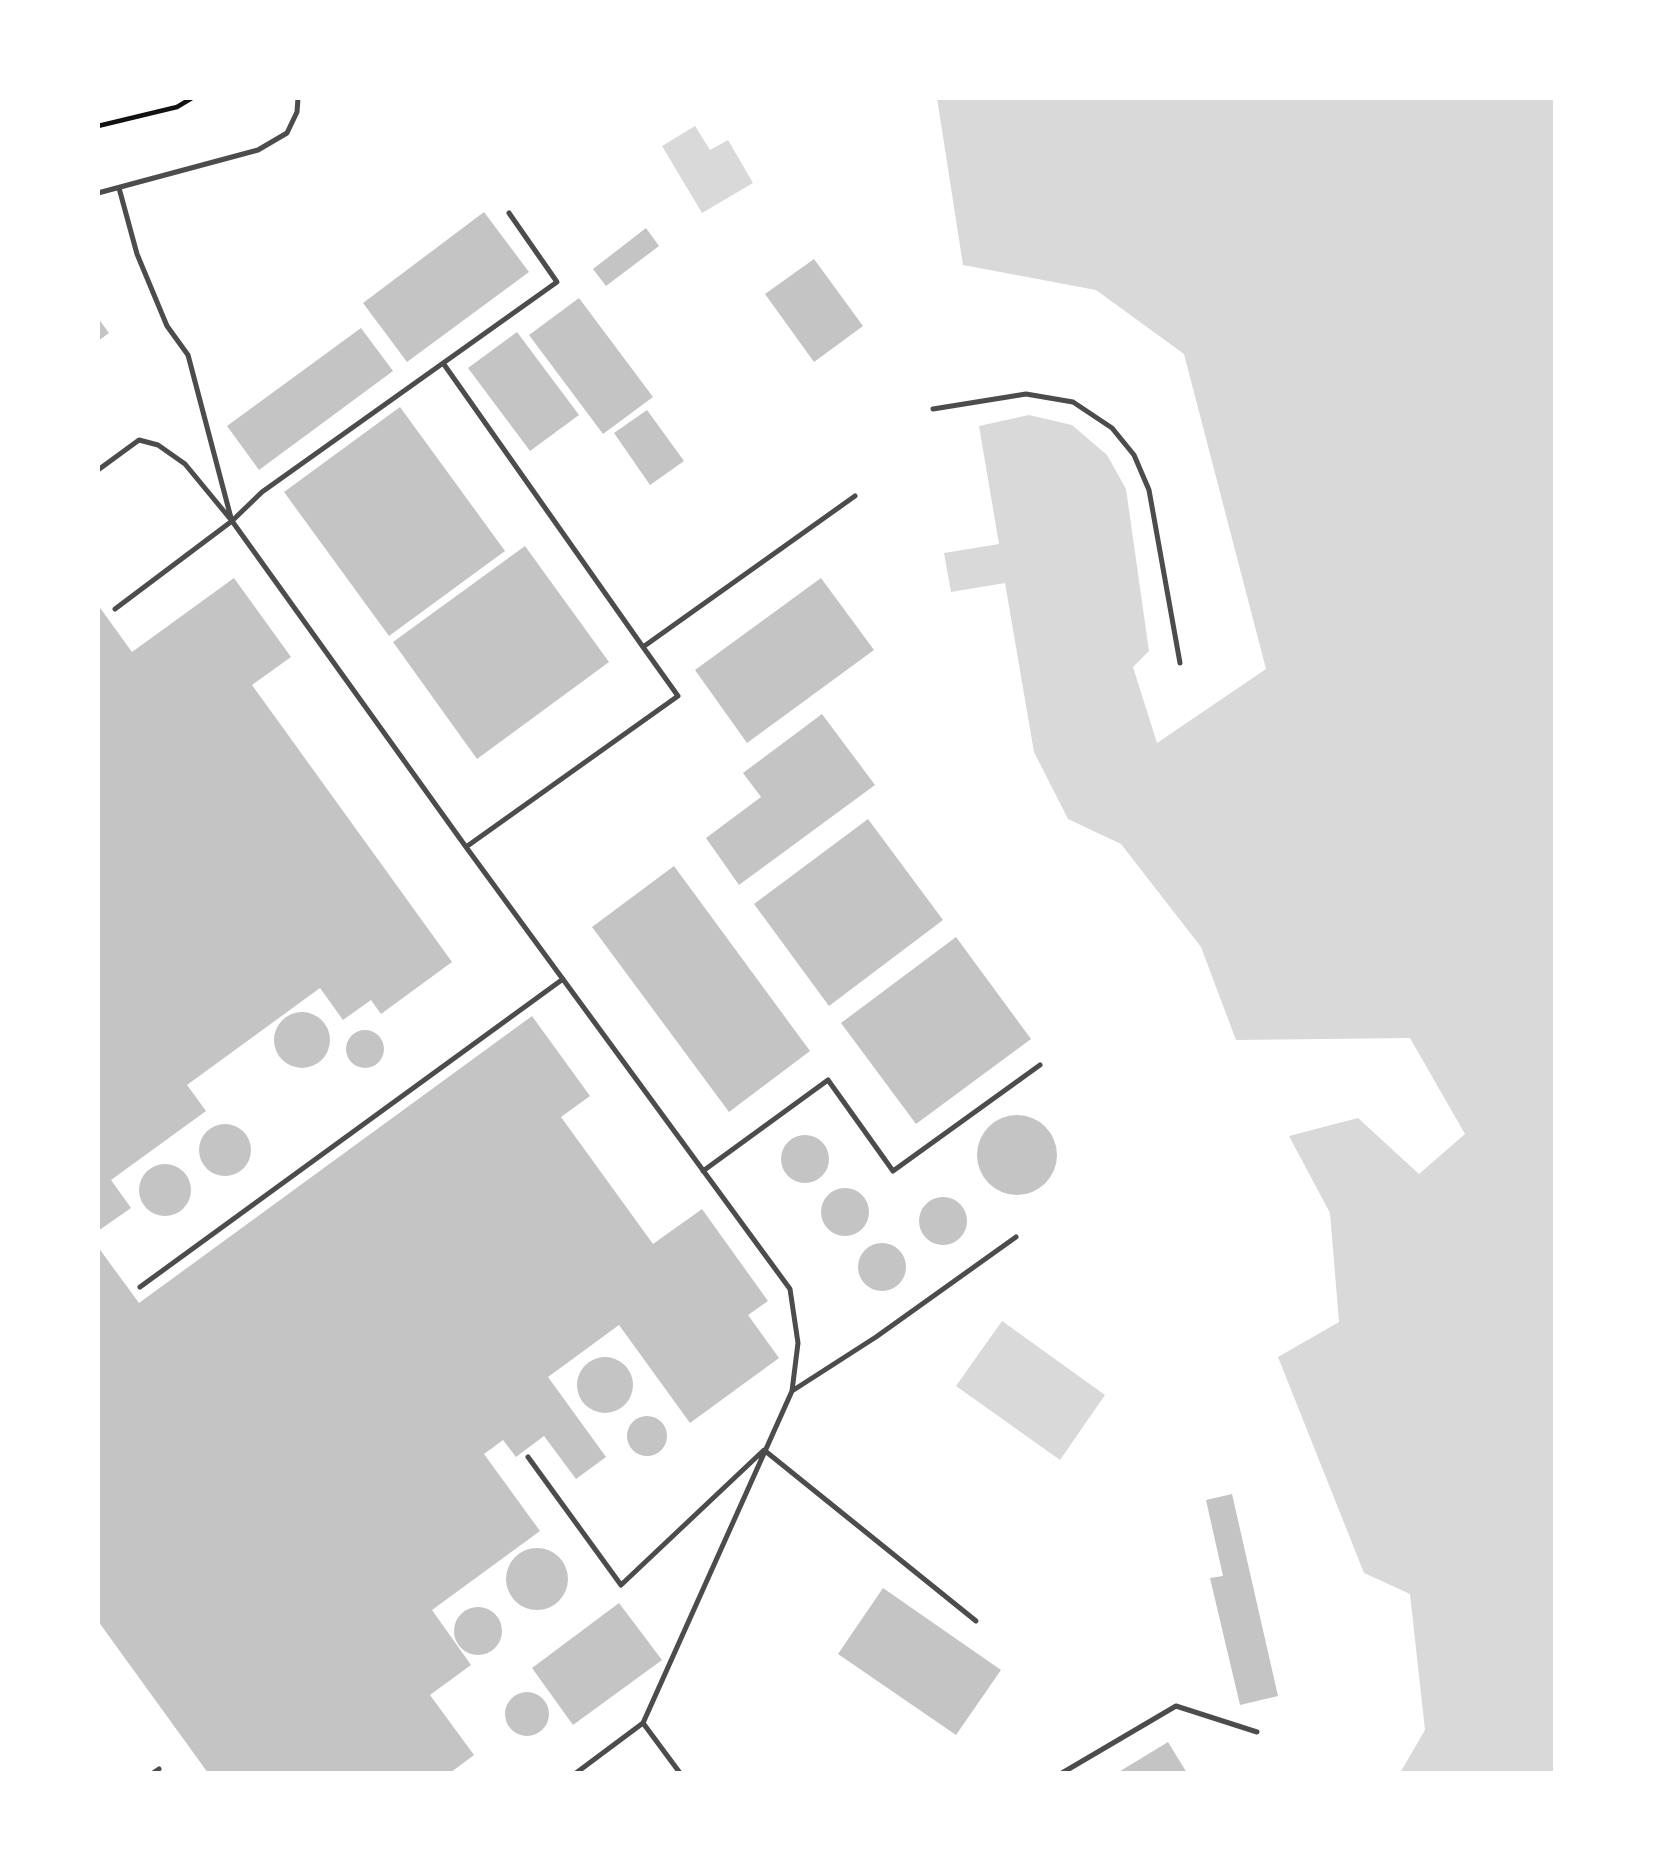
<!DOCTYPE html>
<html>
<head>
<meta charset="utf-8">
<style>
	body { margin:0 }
	#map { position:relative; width:1653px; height:1871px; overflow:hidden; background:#fff; font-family:Roboto,sans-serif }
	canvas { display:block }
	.frame { position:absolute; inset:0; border:100px solid #fff; pointer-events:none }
</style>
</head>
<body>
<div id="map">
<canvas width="1653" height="1871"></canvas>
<div class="frame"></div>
</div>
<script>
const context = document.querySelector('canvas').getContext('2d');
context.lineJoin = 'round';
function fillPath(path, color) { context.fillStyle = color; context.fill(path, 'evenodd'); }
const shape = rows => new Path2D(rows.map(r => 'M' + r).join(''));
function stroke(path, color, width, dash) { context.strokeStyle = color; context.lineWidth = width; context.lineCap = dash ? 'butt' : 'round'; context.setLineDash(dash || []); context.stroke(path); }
fillPath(shape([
	[937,98,1555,98,1555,1773,1400,1773,1425,1730,1410,1594,1364,1573,1278,1357,1339,1322,1330,1213,1289,1136,1358,1118,1419,1174,1465,1134,1410,1038,1236,1040,1201,947,1121,844,1068,819,1034,752,1005,583,951,592,944,553,999,544,979,426,1029,415,1072,425,1107,455,1126,489,1149,651,1133,667,1157,743,1266,669,1184,354,1096,290,963,265],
	[695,126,710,150,728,140,753,183,702,213,662,146],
	[1002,1321,1105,1395,1060,1460,956,1386]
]), '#d9d9d9');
fillPath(shape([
	[484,212,529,272,407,362,363,303],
	[646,228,659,246,606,286,593,269],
	[814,259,863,326,814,362,765,294],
	[579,298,653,397,603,434,529,335],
	[98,318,109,333,98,341],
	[361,328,393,371,259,470,227,426],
	[517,332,579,415,530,451,468,368],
	[400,407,505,551,389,636,284,492],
	[647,410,684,461,650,485,614,433],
	[525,546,609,662,477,759,393,642],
	[234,578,291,657,252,685,452,962,381,1014,371,1000,343,1020,320,988,187,1085,206,1111,111,1180,131,1208,98,1231,98,605,132,652],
	[821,578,874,650,747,743,695,670],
	[822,714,875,785,739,885,706,838,761,797,743,773],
	[868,819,943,920,829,1006,754,904],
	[674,866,810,1051,729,1112,592,927],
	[956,937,1031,1039,916,1124,841,1023],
	'274 1040a28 28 0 1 1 56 0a28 28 0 1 1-56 0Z',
	[532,1016,590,1096,561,1117,653,1244,702,1209,768,1301,748,1315,779,1358,690,1423,619,1325,548,1377,606,1457,576,1479,544,1436,516,1457,503,1440,484,1454,540,1531,432,1610,471,1665,430,1695,474,1755,450,1773,208,1773,98,1621,98,1247,139,1303],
	'346 1049a19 19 0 1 1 38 0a19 19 0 1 1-38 0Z',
	'977 1155a40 40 0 1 1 80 0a40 40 0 1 1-80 0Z',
	'199 1150a26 26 0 1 1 52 0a26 26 0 1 1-52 0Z',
	'781 1159a24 24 0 1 1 48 0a24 24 0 1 1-48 0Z',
	'139 1190a26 26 0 1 1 52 0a26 26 0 1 1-52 0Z',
	'821 1212a24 24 0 1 1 48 0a24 24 0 1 1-48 0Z',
	'919 1221a24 24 0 1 1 48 0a24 24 0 1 1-48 0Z',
	'858 1267a24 24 0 1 1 48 0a24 24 0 1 1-48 0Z',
	'577 1385a28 28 0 1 1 56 0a28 28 0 1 1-56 0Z',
	'627 1436a20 20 0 1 1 40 0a20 20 0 1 1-40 0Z',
	[1232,1494,1278,1696,1240,1705,1210,1578,1223,1576,1206,1500],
	'506 1579a31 31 0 1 1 62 0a31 31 0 1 1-62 0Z',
	[883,1588,1001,1670,956,1735,838,1654],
	[619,1603,662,1660,573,1725,532,1668],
	'454 1631a24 24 0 1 1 48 0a24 24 0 1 1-48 0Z',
	'505 1714a22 22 0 1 1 44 0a22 22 0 1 1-44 0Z',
	[1168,1742,1187,1773,1117,1773]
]), '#c4c4c4');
stroke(shape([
	[98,126,177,107,192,98]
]), '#111', 4.5);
stroke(shape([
	[119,188,137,254,167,326,188,355,231,518],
	[98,193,258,150,287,133,297,112,298,98],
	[443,363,643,647],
	[933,409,1026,394,1073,402,1112,428,1134,455,1149,490,1180,663],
	[98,470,139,440,158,445,185,464,232,521,466,847,790,1289,798,1343,792,1391,643,1723,680,1773],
	[115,609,232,521,262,492,557,282,509,213],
	[466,847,678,696,643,647,855,496],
	[703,1171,828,1080,893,1171,1040,1065],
	[140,1287,563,979],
	[792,1391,876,1337,1016,1237],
	[528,1457,621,1585,764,1450,976,1621],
	[153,1773,159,1769],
	[576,1773,643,1723],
	[1062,1773,1176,1706,1257,1732]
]), '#4c4c4c', 5);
</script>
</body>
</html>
